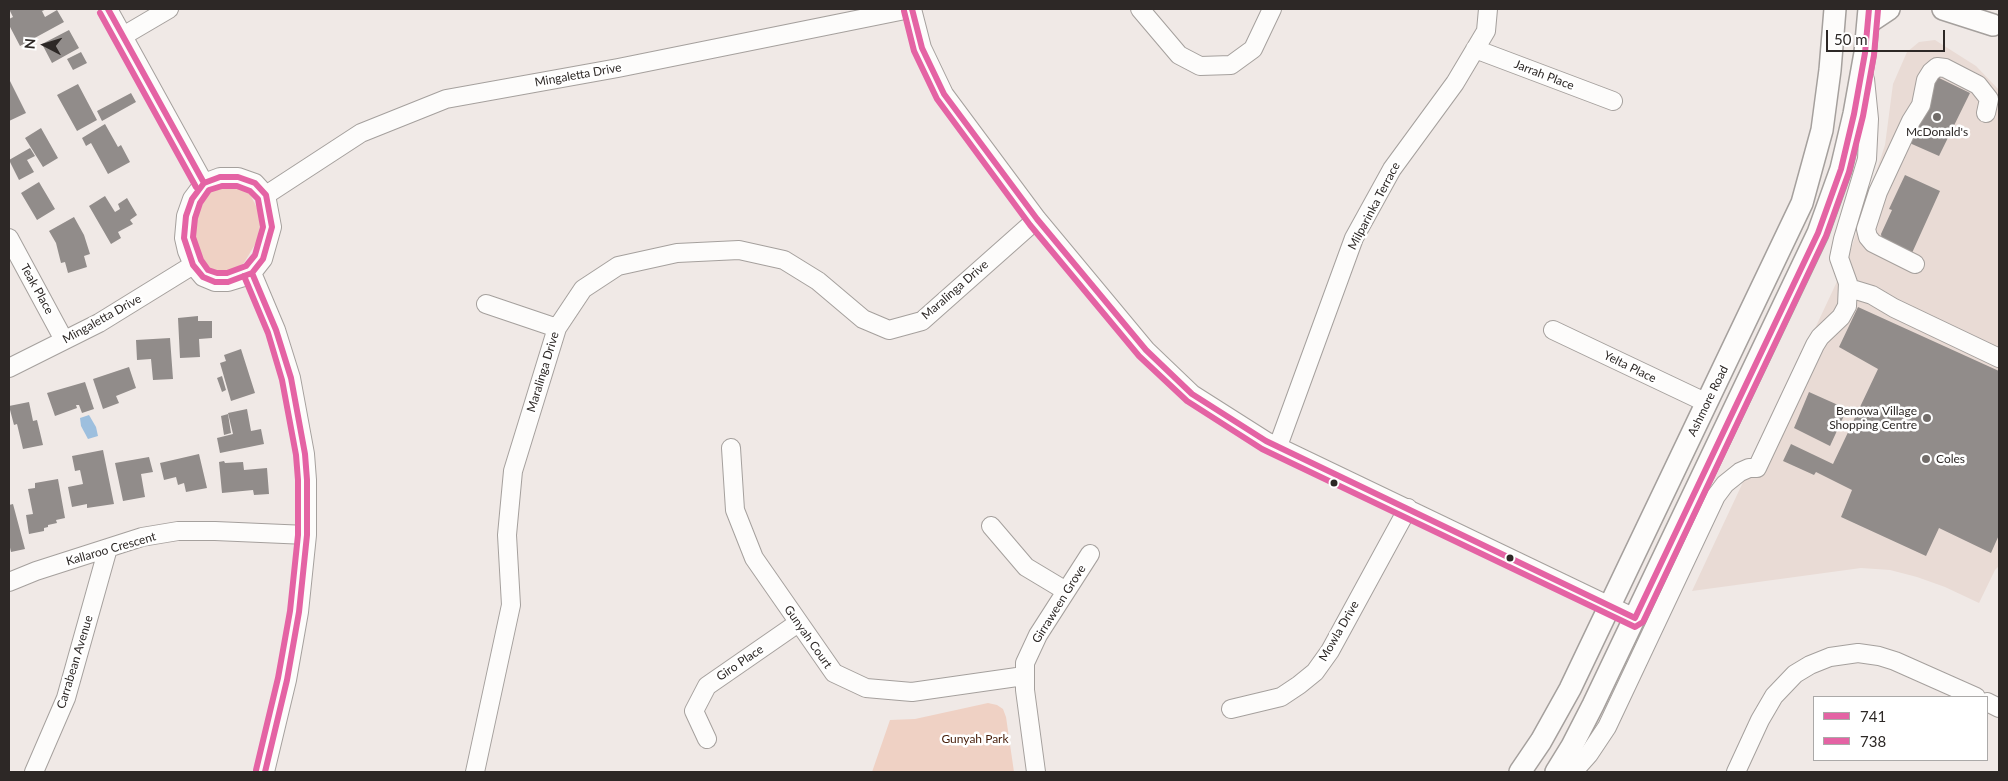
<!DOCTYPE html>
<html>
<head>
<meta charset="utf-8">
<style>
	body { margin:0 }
	#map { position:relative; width:2008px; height:781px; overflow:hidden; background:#f0e9e6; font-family:Lato,sans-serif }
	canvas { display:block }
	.frame { position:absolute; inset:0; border:10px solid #2d2826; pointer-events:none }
	.legend { position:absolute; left:1813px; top:696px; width:175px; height:65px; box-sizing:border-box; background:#fff; border:1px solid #aba9a8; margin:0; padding:6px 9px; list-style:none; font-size:15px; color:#2d2826 }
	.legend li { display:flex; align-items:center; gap:10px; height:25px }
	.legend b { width:25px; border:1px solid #aba9a8 }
	.north { position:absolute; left:20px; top:20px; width:50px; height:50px; -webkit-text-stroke:4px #fff; paint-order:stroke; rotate:275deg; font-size:14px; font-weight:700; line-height:20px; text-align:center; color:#2d2826 }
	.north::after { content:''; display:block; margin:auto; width:18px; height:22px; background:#2d2826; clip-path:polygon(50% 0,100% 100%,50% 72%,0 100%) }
	.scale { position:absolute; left:1826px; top:30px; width:119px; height:22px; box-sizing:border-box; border:2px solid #2d2826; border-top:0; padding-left:6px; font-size:15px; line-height:18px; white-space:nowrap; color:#2d2826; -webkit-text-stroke:4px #fff; paint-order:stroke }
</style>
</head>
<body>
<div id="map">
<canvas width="2008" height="781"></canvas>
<div class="frame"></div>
<ul class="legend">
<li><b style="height:6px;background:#e463a4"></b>741</li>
<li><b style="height:6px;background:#e463a4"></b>738</li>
</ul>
<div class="north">N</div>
<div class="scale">50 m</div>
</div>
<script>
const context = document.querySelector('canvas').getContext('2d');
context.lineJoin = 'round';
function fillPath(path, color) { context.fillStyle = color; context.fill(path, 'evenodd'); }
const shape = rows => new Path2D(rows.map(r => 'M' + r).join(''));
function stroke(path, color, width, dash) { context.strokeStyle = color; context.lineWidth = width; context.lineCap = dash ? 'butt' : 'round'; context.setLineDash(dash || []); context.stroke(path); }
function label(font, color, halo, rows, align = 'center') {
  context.font = font + ' Lato,sans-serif'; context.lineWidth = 5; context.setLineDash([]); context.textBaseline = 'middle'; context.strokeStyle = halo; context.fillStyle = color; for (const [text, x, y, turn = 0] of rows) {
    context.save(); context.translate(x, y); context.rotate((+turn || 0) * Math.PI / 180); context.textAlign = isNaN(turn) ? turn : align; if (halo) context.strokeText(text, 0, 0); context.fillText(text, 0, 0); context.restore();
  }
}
fillPath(shape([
	[1935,40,1976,66,1999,90,1999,566,1995,570,1979,603,1945,587,1917,577,1890,570,1861,568,1692,591,1848,258,1885,145,1893,84,1907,52,1919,42]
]), '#e9dbd5');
fillPath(shape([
	[226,184,235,185,250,194,258,210,260,225,257,241,244,263,234,270,223,272,211,269,202,263,196,252,193,239,192,224,196,209,204,197,218,186],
	[988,703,997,705,1003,709,1006,717,1014,772,872,772,890,720,915,719]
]), '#efd1c4');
fillPath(shape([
	[89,415,96,427,98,436,88,439,81,426,80,418]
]), '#9dbfde');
fillPath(shape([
	[9,9,47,9,42,11,45,17,57,10,64,22,20,46,9,25,9,19,13,17],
	[69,30,79,48,52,63,42,44],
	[81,52,87,63,73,70,67,59],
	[1935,76,1970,93,1939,156,1905,141],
	[10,81,26,113,9,121,9,82],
	[78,84,97,120,77,131,57,95],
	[131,93,136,102,102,121,97,111],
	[105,124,118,147,121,145,130,162,108,174,91,143,86,146,82,138],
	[41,128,58,158,43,167,25,138],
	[30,148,35,156,27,160,34,172,19,180,9,160],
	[1905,175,1940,191,1912,253,1882,240,1881,234,1892,210,1889,209],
	[39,182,55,209,37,220,21,193],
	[105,196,115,212,120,209,118,204,127,198,137,215,130,220,133,224,118,232,121,238,111,244,89,206],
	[74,217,84,235,90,254,84,256,87,267,68,273,65,262,61,263,56,243,49,231],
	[1858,307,1999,371,1999,535,1991,553,1939,528,1926,556,1841,517,1852,490,1816,472,1814,475,1783,461,1791,444,1833,464,1878,369,1839,347],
	[198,316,198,321,212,321,212,338,199,339,200,357,180,358,178,318],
	[170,338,173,379,153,380,151,359,137,360,136,340],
	[241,349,255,393,231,401,220,363,226,361,224,355],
	[129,367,136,388,116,396,119,403,103,409,93,379],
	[222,376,226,390,222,392,217,378],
	[85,382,94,409,82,413,79,405,76,405,77,408,55,416,47,393],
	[1809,392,1847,409,1830,446,1794,428],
	[29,402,33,421,37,420,43,445,23,449,17,424,14,425,9,406],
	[247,409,251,431,261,429,264,444,220,453,217,438,233,434,228,413],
	[228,414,231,433,224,435,221,416],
	[103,450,114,504,87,508,87,504,72,507,68,487,83,484,80,470,75,471,72,456],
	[199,454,207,488,186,492,184,483,178,485,176,477,164,480,160,463],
	[149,457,153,472,141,474,145,497,123,501,115,463],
	[224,461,225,463,243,462,244,470,267,468,269,494,254,495,253,490,222,493,219,462],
	[58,479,65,518,56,520,57,523,48,525,48,527,44,528,44,531,29,534,26,515,33,514,28,489,35,488,35,483],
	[13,504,25,549,11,552,9,543,9,505]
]), '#918c8a');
const minor = shape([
	[108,9,204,183],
	[912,9,922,48,944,94,1037,219,1146,350,1192,394,1266,441,1635,618],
	[1140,9,1179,55,1200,66,1231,65,1253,49,1272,9],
	[123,36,169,9],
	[1475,49,1613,101],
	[220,177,238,177,255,183,266,195,272,227,263,259,252,273,241,278,228,282,215,282,203,277,193,265,187,251,184,238,186,216,192,199,204,183,220,177],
	[266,195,361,133,446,99,618,68,910,9],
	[9,238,64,340],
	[1915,264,1873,243,1868,237,1866,229,1878,192,1911,121,1921,105,1926,80,1931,72,1937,67,1945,68,1978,85,1989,99,1986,113],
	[252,273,276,330,291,378,305,454,307,480,307,535,299,612,287,680,265,772],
	[1849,288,1872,295,1894,308,1999,358],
	[486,304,557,328],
	[1553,330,1707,403],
	[9,368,99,323,193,265],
	[1278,446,1354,238,1392,169,1455,83,1486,31,1488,9],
	[731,448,735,510,754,558,834,673,866,688,912,692,1024,676],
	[991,526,1026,567,1066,591],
	[9,582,36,571,142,537,178,531,215,531,307,535],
	[1987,702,1999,708],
	[1231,709,1281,697,1299,685,1315,672,1330,651,1408,508],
	[707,739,694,711,707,686,798,623],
	[34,772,66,698,108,548],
	[475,772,511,605,507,535,513,471,557,328,583,289,618,266,677,253,739,250,784,260,818,281,863,319,889,330,922,321,1037,219],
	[1036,772,1025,690,1025,663,1038,635,1090,554],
	[1573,772,1589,754,1607,727,1716,496,1725,484,1740,472,1749,468,1757,468,1815,345,1820,337,1841,317,1847,306,1848,283,1839,258,1843,239,1867,159,1869,119,1865,79],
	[1736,772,1760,720,1774,696,1795,674,1810,665,1830,657,1858,653,1879,656,1895,661,1976,697]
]);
const major = shape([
	[1943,9,1993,25],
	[1868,23,1889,9],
	[1520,772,1541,741,1570,689,1802,203,1822,130,1830,70,1835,9],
	[1556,772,1572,746,1593,705,1818,233,1841,169,1854,114,1865,53,1869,9]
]);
stroke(minor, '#a5a09d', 20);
stroke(major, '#a5a09d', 24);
stroke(minor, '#fdfcfb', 18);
stroke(major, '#fdfcfb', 21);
stroke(shape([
	[108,9,204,183],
	[912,9,922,48,944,94,1037,219,1146,350,1192,394,1266,441,1635,618,1818,233,1841,169,1854,114,1865,53,1869,9],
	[220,177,238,177,255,183,266,195,272,227,263,259,252,273,228,282,215,282,203,277,193,265,184,238,186,216,192,199,204,183,220,177],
	[252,273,276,330,291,378,305,454,307,480,307,535,299,612,287,680,265,772]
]), '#e463a4', 6);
stroke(shape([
	[904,11,914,51,937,99,1030,225,1139,356,1187,401,1262,449,1635,627,1643,622,1826,236,1849,172,1863,116,1874,55,1878,10],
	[100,13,196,187],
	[222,186,237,186,250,191,258,199,263,227,255,255,246,266,227,273,217,273,208,270,201,260,193,237,195,218,200,203,209,190,222,186],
	[244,276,268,333,282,380,296,455,298,480,298,535,290,611,278,678,256,770]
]), '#e463a4', 6);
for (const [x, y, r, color] of [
	[1937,117,5,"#716c69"],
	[1927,418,5,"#716c69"],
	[1926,459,5,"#716c69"],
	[1334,483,4.5,"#2d2826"],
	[1510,558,4.5,"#2d2826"]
]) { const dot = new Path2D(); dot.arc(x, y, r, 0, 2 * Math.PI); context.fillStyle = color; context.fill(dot); stroke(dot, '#fff', 2); }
label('12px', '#2d2826', '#fff', [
	["Mingaletta Drive",578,75,-10],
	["Jarrah Place",1544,75,21],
	["Milparinka Terrace",1374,206,-62],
	["Teak Place",37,289,61],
	["Maralinga Drive",955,290,-41],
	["Mingaletta Drive",102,319,-29],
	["Yelta Place",1630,367,26],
	["Maralinga Drive",543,372,-73],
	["Ashmore Road",1708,401,-64],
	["Kallaroo Crescent",111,549,-16],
	["Girraween Grove",1059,604,-58],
	["Mowla Drive",1339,631,-60],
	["Gunyah Court",808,637,55],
	["Carrabean Avenue",75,662,-73],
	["Giro Place",740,663,-34]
]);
label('12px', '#2d2826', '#fff', [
	["McDonald's",1937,132],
	["Benowa Village",1917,411,"right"],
	["Shopping Centre",1917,425,"right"],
	["Coles",1936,459,"left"]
]);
label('12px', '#461d09', '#fff', [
	["Gunyah Park",975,739]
]);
</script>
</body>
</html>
